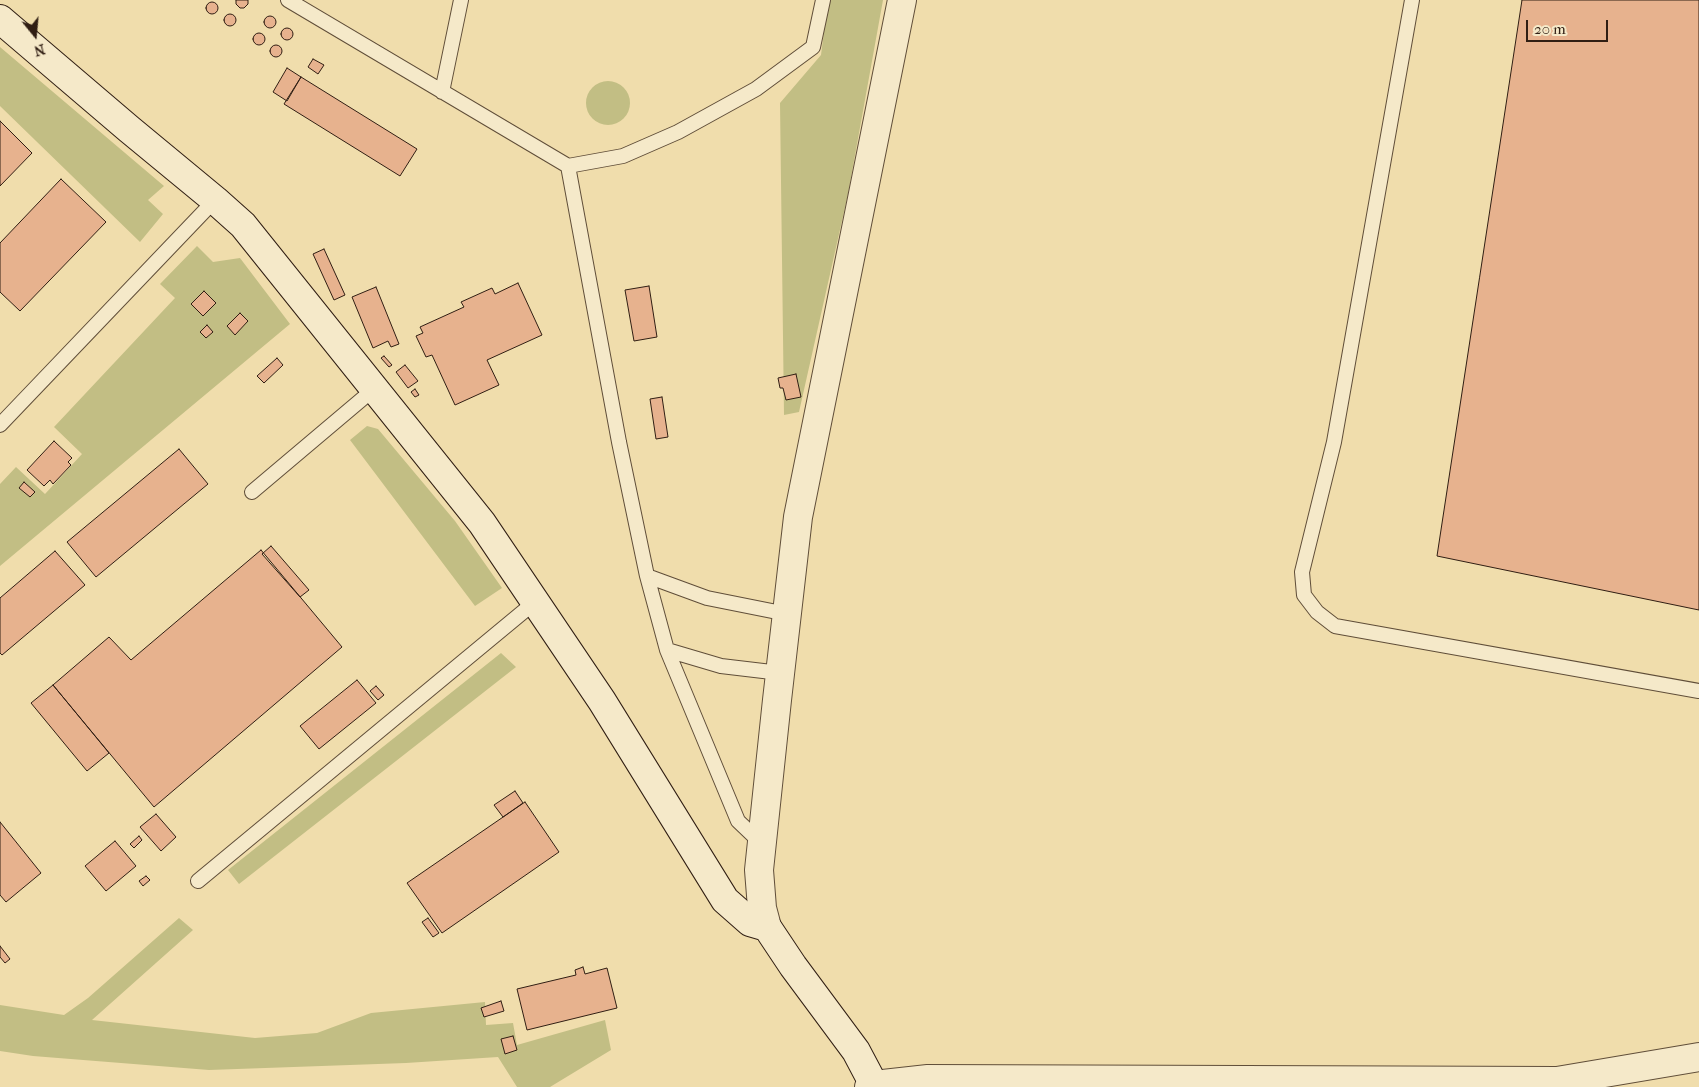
<!DOCTYPE html>
<html>
<head>
<meta charset="utf-8">
<style>
	body { margin:0 }
	#map { position:relative; width:1699px; height:1087px; overflow:hidden; background:#f0ddac; font-family:"IM FELL French Canon",serif }
	canvas { display:block }
	.north { position:absolute; left:10px; top:10px; width:50px; height:50px; -webkit-text-stroke:4px #f5e9c9; paint-order:stroke; rotate:163deg; font-size:14px; font-weight:700; line-height:20px; text-align:center; color:#301e13 }
	.north::after { content:''; display:block; margin:auto; width:18px; height:22px; background:#301e13; clip-path:polygon(50% 0,100% 100%,50% 72%,0 100%) }
	.scale { position:absolute; left:1526px; top:20px; width:82px; height:22px; box-sizing:border-box; border:2px solid #301e13; border-top:0; padding-left:6px; font-size:15px; line-height:18px; white-space:nowrap; color:#301e13; -webkit-text-stroke:4px #f5e9c9; paint-order:stroke }
</style>
</head>
<body>
<div id="map">
<canvas width="1699" height="1087"></canvas>
<div class="north">N</div>
<div class="scale">20 m</div>
</div>
<script>
const context = document.querySelector('canvas').getContext('2d');
context.lineJoin = 'round';
function fillPath(path, color) { context.fillStyle = color; context.fill(path, 'evenodd'); }
const shape = rows => new Path2D(rows.map(r => 'M' + r).join(''));
function stroke(path, color, width, dash) { context.strokeStyle = color; context.lineWidth = width; context.lineCap = dash ? 'butt' : 'round'; context.setLineDash(dash || []); context.stroke(path); }
fillPath(shape([
	[828,0,883,0,848,194,799,412,784,415,780,103,821,55],
	[0,47,164,186,148,200,163,214,140,242,0,106],
	'586 103a22 22 0 1 1 44 0a22 22 0 1 1-44 0Z',
	[197,246,213,262,240,258,290,324,0,566,0,484,16,467,45,494,82,454,54,427,175,298,160,284],
	[367,426,378,429,455,521,502,588,475,606,350,440],
	[501,653,516,667,239,884,228,870],
	[179,918,193,930,92,1020,255,1038,317,1033,371,1013,485,1002,486,1025,513,1023,517,1045,605,1020,611,1050,550,1087,517,1087,498,1057,406,1063,209,1070,33,1056,0,1051,0,1005,64,1015,88,998]
]), '#c2be84');
const building = shape([
	[236,0,248,0,248,4,244,8,240,8,236,4,236,0],
	[1522,0,1699,0,1699,610,1437,556,1522,0],
	'206 8a6 6 0 1 1 12 0a6 6 0 1 1-12 0Z',
	'224 20a6 6 0 1 1 12 0a6 6 0 1 1-12 0Z',
	'264 22a6 6 0 1 1 12 0a6 6 0 1 1-12 0Z',
	'281 34a6 6 0 1 1 12 0a6 6 0 1 1-12 0Z',
	'253 39a6 6 0 1 1 12 0a6 6 0 1 1-12 0Z',
	'270 51a6 6 0 1 1 12 0a6 6 0 1 1-12 0Z',
	[313,59,324,65,318,74,308,67,313,59],
	[287,68,301,77,287,101,273,92,287,68],
	[301,77,417,149,400,176,284,104,301,77],
	[0,121,32,153,0,186,0,121],
	[61,179,106,222,20,311,0,292,0,243,61,179],
	[324,249,345,295,334,300,313,254,324,249],
	[518,283,542,335,487,360,499,385,455,405,432,355,426,357,416,336,423,333,420,327,464,307,461,302,492,288,495,294,518,283],
	[649,286,657,337,634,341,625,290,649,286],
	[376,287,399,344,391,347,388,341,373,348,352,297,376,287],
	[204,291,216,303,203,316,191,304,204,291],
	[240,313,248,321,235,335,227,326,240,313],
	[207,325,213,332,206,338,200,332,207,325],
	[384,356,392,365,389,367,381,358,384,356],
	[277,358,283,365,264,383,257,376,277,358],
	[405,365,418,381,408,388,396,372,405,365],
	[796,374,801,397,786,400,783,388,780,388,778,378,796,374],
	[415,389,419,395,415,397,411,392,415,389],
	[662,397,668,437,656,439,650,399,662,397],
	[54,441,72,458,68,462,71,465,53,484,50,480,44,486,27,470,54,441],
	[179,449,208,484,96,577,67,542,179,449],
	[24,482,35,492,30,497,19,488,24,482],
	[271,546,309,590,300,597,262,554,271,546],
	[261,550,342,647,154,807,53,685,109,637,131,660,261,550],
	[55,551,85,585,2,655,0,653,0,598,55,551],
	[357,680,376,703,319,749,300,726,357,680],
	[53,685,109,753,87,771,31,703,53,685],
	[376,686,384,695,378,700,370,691,376,686],
	[515,791,523,803,503,817,494,805,515,791],
	[525,802,559,852,442,933,407,883,525,802],
	[156,814,176,837,161,851,140,827,156,814],
	[0,822,41,873,6,902,0,895,0,822],
	[139,836,142,840,134,848,130,844,139,836],
	[115,841,136,866,106,891,85,866,115,841],
	[146,876,150,880,143,886,139,881,146,876],
	[428,918,439,933,433,937,422,922,428,918],
	[0,946,10,959,5,963,0,957,0,946],
	[583,967,585,974,607,968,617,1008,527,1030,517,989,576,975,575,970,583,967],
	[501,1001,504,1011,484,1017,481,1008,501,1001],
	[513,1036,517,1050,505,1054,501,1039,513,1036]
]);
fillPath(building, '#e7b28e');
stroke(building, '#301e13', 1);
const lane = shape([
	[288,0,568,166,619,442,647,576,667,650,738,821,761,843],
	[1412,0,1334,442,1302,572,1304,595,1317,612,1335,626,1699,691],
	[442,92,461,0],
	[568,166,623,156,678,132,756,89,813,47,823,0],
	[0,425,215,200],
	[252,492,374,389],
	[647,576,707,598,787,614],
	[667,650,721,666,780,673],
	[198,881,535,602]
]);
const street = shape([
	[767,927,762,908,759,870,777,700,798,517,902,0],
	[869,1087,874,1085,928,1079,1557,1081,1699,1057]
]);
const secondary = shape([
	[0,19,129,129,215,200,243,225,482,523,602,701,725,900,750,922,767,927,793,966,856,1051,874,1085]
]);
stroke(lane, '#604e39', 16);
stroke(street, '#604e39', 30);
stroke(secondary, '#301e13', 30);
stroke(lane, '#f5e9c9', 14);
stroke(street, '#f5e9c9', 28);
stroke(secondary, '#f5e9c9', 28);
</script>
</body>
</html>
